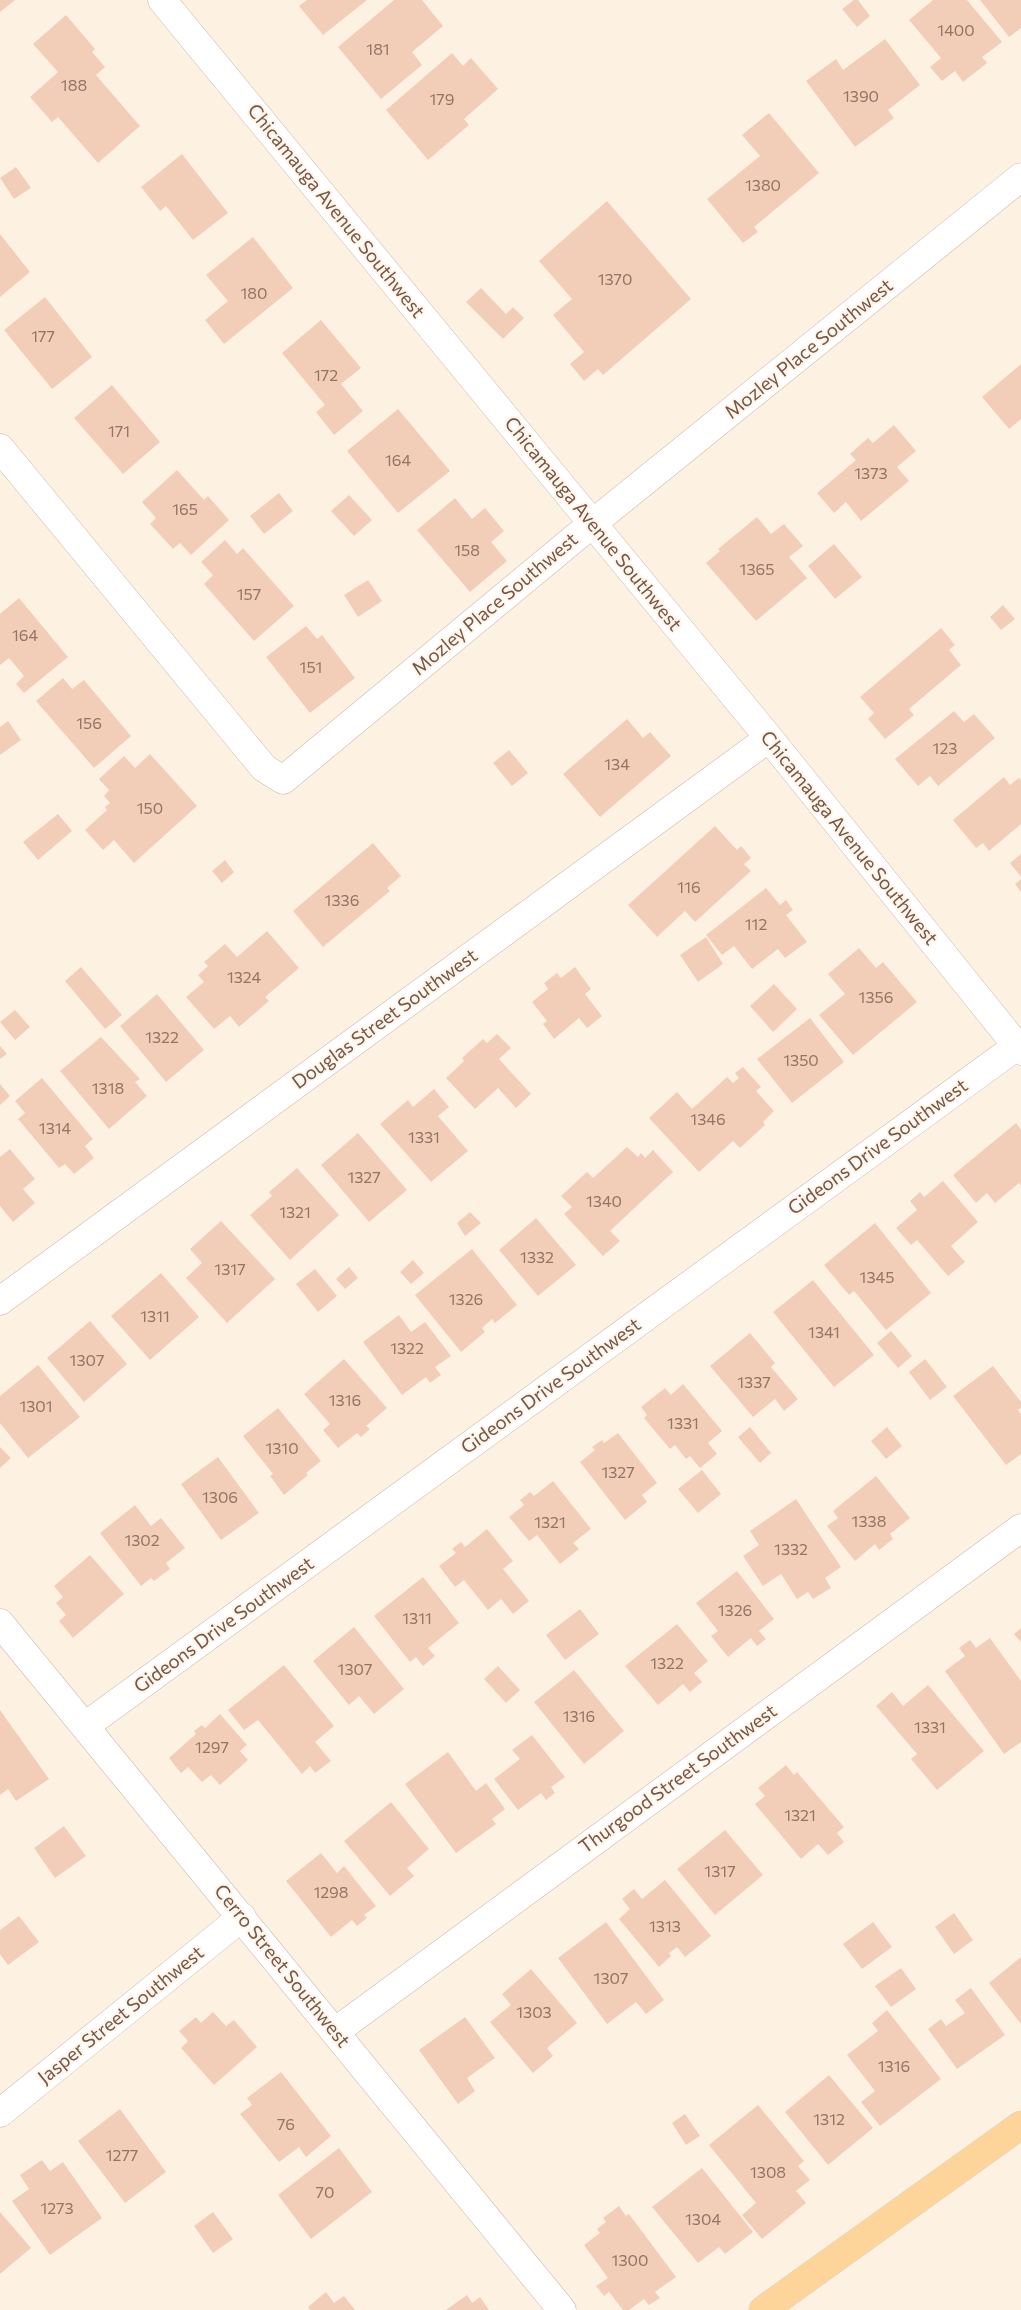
<!DOCTYPE html>
<html>
<head>
<meta charset="utf-8">
<style>
	body { margin:0 }
	canvas { display:block; background:#fdf1e2 }
</style>
</head>
<body>
<canvas width="1021" height="2310"></canvas>
<script>
const context = document.querySelector('canvas').getContext('2d');
context.lineJoin = 'round';
function fillPath(path, color) { context.fillStyle = color; context.fill(path, 'evenodd'); }
const shape = rows => new Path2D(rows.map(r => 'M' + r).join(''));
function stroke(path, color, width, dash) { context.strokeStyle = color; context.lineWidth = width; context.lineCap = dash ? 'butt' : 'round'; context.setLineDash(dash || []); context.stroke(path); }
function label(font, color, halo, rows, align = 'center') {
  context.font = font + ' Commissioner,sans-serif'; context.lineWidth = 4; context.setLineDash([]); context.textBaseline = 'middle'; context.strokeStyle = halo; context.fillStyle = color; for (const [text, x, y, turn = 0] of rows) {
    context.save(); context.translate(x, y); context.rotate((+turn || 0) * Math.PI / 180); context.textAlign = isNaN(turn) ? turn : align; if (halo) context.strokeText(text, 0, 0); context.fillText(text, 0, 0); context.restore();
  }
}
fillPath(shape([
	[0,0,15,0,0,12],
	[307,0,367,0,323,35,299,6],
	[394,0,422,0,443,26,412,52,422,65,381,99,338,47],
	[854,0,858,0,870,16,857,27,842,9],
	[933,0,967,0,1002,42,982,57,987,63,963,82,955,71,942,81,930,67,941,58,909,20],
	[980,0,1021,0,1021,28,1009,37],
	[66,15,95,49,92,52,105,67,96,75,140,126,98,163,58,117,52,122,30,97,58,72,33,44],
	[885,39,920,85,888,110,894,118,855,147,806,81,836,59,843,70],
	[452,53,463,66,471,58,498,89,464,119,469,125,428,160,386,110],
	[769,113,819,173,754,227,758,232,743,243,707,199,760,156,742,135],
	[182,154,228,213,193,240,166,206,160,211,141,187],
	[16,167,31,188,14,199,0,178],
	[607,201,691,299,603,375,598,369,584,381,570,364,584,352,553,315,572,299,539,261],
	[0,234,30,272,0,297],
	[253,237,293,288,224,344,205,320,228,301,206,275],
	[481,288,506,314,513,307,524,318,503,339,466,302],
	[45,297,92,357,52,389,4,330],
	[321,320,361,368,341,384,363,411,334,435,316,412,325,405,282,353],
	[1021,364,1021,419,1009,429,982,397],
	[112,385,160,442,123,474,74,418],
	[398,409,450,471,398,513,347,451],
	[894,425,916,451,897,467,909,481,861,521,846,502,834,513,817,493,856,460,850,454,868,438,873,443],
	[177,470,204,500,208,496,229,520,191,555,180,543,173,549,150,524,156,518,142,502],
	[279,493,293,511,264,534,250,516],
	[349,495,372,520,354,536,331,511],
	[455,498,472,519,485,508,504,531,491,542,507,561,470,592,417,530],
	[757,517,771,534,784,524,803,546,789,557,807,578,756,621,706,563,720,551,718,549],
	[225,540,237,554,243,548,294,606,254,641,204,584,213,575,201,562],
	[834,544,862,577,835,599,808,566],
	[368,580,382,601,358,617,344,595],
	[19,598,68,657,24,693,16,684,24,676,9,658,0,665,0,614],
	[1003,605,1015,619,1001,630,990,617],
	[306,626,317,639,322,635,355,678,310,713,266,657],
	[941,628,955,645,949,650,961,665,909,709,914,715,885,739,868,719,874,713,860,697],
	[63,678,72,689,84,680,131,736,94,768,36,701],
	[954,711,964,722,974,714,995,738,938,786,930,776,918,786,895,759],
	[627,719,643,738,650,732,671,756,600,817,563,774],
	[8,721,21,740,0,755,0,727],
	[509,750,528,773,512,786,493,763],
	[150,754,197,806,134,863,114,840,103,850,85,830,107,810,105,807,110,803,104,796,109,790,99,779,124,756,135,768],
	[1004,777,1010,785,1019,778,1021,781,1021,824,989,851,983,843,976,848,953,820],
	[58,814,72,831,38,860,23,842],
	[715,826,737,850,741,846,751,858,744,864,751,871,695,922,685,911,657,937,628,905],
	[373,843,401,876,387,888,390,891,323,947,293,911],
	[1021,854,1021,877,1010,863],
	[225,860,234,872,222,883,212,871],
	[1021,879,1021,892,1015,884],
	[766,888,780,905,786,900,793,910,786,915,807,942,785,958,778,949,752,969,734,946,722,955,706,935],
	[267,931,299,968,265,997,269,1001,239,1027,230,1016,214,1029,186,997,204,982,198,975,208,966,204,962,225,944,237,957],
	[706,937,723,964,698,982,680,955],
	[859,948,876,968,883,962,917,1002,853,1055,819,1015,845,994,828,974],
	[81,967,122,1015,105,1029,65,981],
	[575,967,591,989,585,994,602,1016,587,1028,579,1018,554,1039,543,1024,547,1021,532,1002,548,989,544,983,557,973,561,978],
	[774,984,797,1009,773,1032,750,1006],
	[157,994,204,1050,166,1082,120,1026],
	[15,1010,30,1027,15,1040,0,1022],
	[810,1018,844,1062,792,1103,757,1059],
	[497,1034,511,1048,499,1059,531,1094,516,1108,498,1088,475,1109,446,1078,464,1061,462,1058,483,1039,487,1043],
	[101,1037,140,1079,135,1082,147,1096,109,1129,60,1071],
	[0,1046,7,1054,0,1059],
	[743,1067,761,1087,756,1091,774,1111,763,1122,765,1125,740,1148,733,1141,699,1172,649,1118,677,1092,692,1109,727,1077,733,1083,739,1078,735,1073],
	[42,1078,93,1139,85,1146,94,1158,74,1174,65,1164,59,1168,18,1119,25,1113,15,1101],
	[0,1084,10,1096,0,1105],
	[434,1089,449,1107,438,1116,468,1151,431,1182,380,1124,408,1100,413,1107],
	[1016,1123,1021,1130,1021,1186,1019,1183,995,1203,987,1193,976,1203,953,1175],
	[358,1133,407,1190,369,1222,321,1165],
	[627,1147,638,1157,641,1153,645,1158,653,1150,673,1172,610,1231,620,1241,603,1256,564,1214,572,1207,561,1196,587,1172,593,1178],
	[10,1149,35,1179,23,1189,35,1203,13,1222,0,1206,0,1157],
	[297,1168,339,1215,290,1260,250,1215,272,1196,269,1192],
	[943,1181,978,1222,951,1246,965,1262,948,1276,917,1240,911,1245,896,1228,917,1210,910,1201,920,1192,924,1197],
	[470,1212,481,1223,465,1236,457,1223],
	[536,1218,576,1265,538,1296,499,1250],
	[221,1221,275,1279,227,1323,186,1278,202,1263,190,1249],
	[875,1223,931,1293,886,1330,854,1291,849,1295,824,1265],
	[472,1249,517,1305,495,1323,492,1319,482,1328,485,1332,461,1352,415,1295],
	[413,1260,424,1273,411,1284,400,1272],
	[349,1267,358,1278,345,1289,336,1279],
	[315,1269,337,1296,318,1312,296,1284],
	[161,1273,199,1317,150,1360,111,1316],
	[813,1280,874,1355,834,1387,773,1312],
	[399,1315,411,1332,425,1322,451,1356,435,1367,441,1375,430,1383,426,1377,402,1395,363,1342],
	[90,1321,127,1364,84,1402,47,1358],
	[891,1331,912,1356,898,1368,877,1343],
	[750,1333,775,1363,771,1367,798,1399,784,1411,775,1399,753,1417,710,1366],
	[344,1359,387,1408,366,1426,370,1429,361,1437,357,1433,338,1448,323,1430,330,1424,304,1394],
	[925,1359,947,1387,930,1400,909,1372],
	[38,1365,80,1417,28,1458,0,1423,0,1396],
	[993,1366,1021,1402,1021,1408,1018,1410,1021,1414,1021,1454,1006,1465,953,1396],
	[683,1384,722,1431,708,1443,717,1454,700,1468,690,1456,686,1459,675,1445,670,1449,644,1418,647,1415,641,1407,665,1388,671,1395],
	[278,1408,321,1461,306,1473,308,1475,284,1495,270,1476,273,1474,243,1436],
	[750,1427,771,1453,760,1463,738,1437],
	[887,1427,902,1446,886,1459,871,1441],
	[618,1433,657,1483,642,1495,647,1502,625,1520,580,1462,595,1450,592,1447,602,1440,604,1443],
	[0,1447,11,1458,0,1468],
	[218,1457,259,1513,221,1540,181,1484],
	[702,1470,721,1494,698,1513,678,1489],
	[876,1476,910,1518,890,1534,893,1539,879,1550,875,1544,855,1561,827,1526,838,1518,833,1511],
	[553,1481,591,1529,573,1543,579,1549,560,1564,537,1535,529,1541,509,1517,524,1505,520,1500,530,1492,534,1496],
	[796,1499,841,1567,825,1578,831,1588,813,1599,808,1592,797,1599,781,1574,763,1586,743,1556,759,1545,750,1531],
	[135,1505,151,1526,161,1518,185,1548,166,1563,170,1569,154,1581,151,1578,141,1586,100,1533],
	[487,1529,513,1561,503,1569,529,1601,513,1614,501,1599,488,1610,464,1580,455,1587,439,1566,456,1553,452,1549,461,1542,465,1547],
	[90,1555,124,1594,73,1638,59,1621,66,1615,56,1603,63,1597,54,1586],
	[737,1571,774,1619,759,1631,766,1639,757,1646,751,1638,728,1657,711,1636,718,1631,696,1603],
	[423,1577,459,1623,428,1648,435,1656,423,1666,416,1657,410,1662,374,1616],
	[580,1609,599,1634,565,1660,546,1635],
	[677,1624,708,1661,694,1673,702,1682,690,1692,683,1684,658,1705,625,1666],
	[354,1627,404,1689,374,1714,359,1696,349,1705,313,1661],
	[1021,1628,1021,1642,1014,1634],
	[990,1638,1021,1681,1021,1742,1004,1754,945,1671,965,1656,959,1648,970,1640,976,1648],
	[284,1665,334,1726,315,1742,331,1761,315,1773,310,1766,302,1774,258,1720,244,1730,228,1710],
	[498,1666,520,1690,506,1703,484,1679],
	[574,1670,624,1731,584,1764,534,1702],
	[928,1685,984,1751,937,1790,911,1759,917,1754,876,1706,892,1692,903,1706],
	[0,1710,49,1779,16,1801,8,1789,0,1795],
	[220,1714,247,1745,240,1751,248,1760,220,1785,211,1775,202,1782,188,1767,181,1773,169,1758,196,1734,194,1731,202,1725,205,1728],
	[532,1735,565,1777,551,1787,555,1793,546,1800,541,1793,518,1810,494,1779,520,1759,512,1750],
	[448,1752,476,1791,486,1783,505,1809,492,1819,496,1824,456,1853,405,1784],
	[786,1765,794,1775,797,1772,844,1827,837,1833,844,1842,828,1855,818,1844,801,1859,755,1804,765,1796,758,1788],
	[391,1802,429,1849,407,1868,414,1876,390,1896,344,1841],
	[64,1826,86,1856,55,1878,34,1848],
	[725,1830,763,1875,715,1915,677,1869],
	[321,1853,337,1873,344,1866,376,1906,364,1915,367,1918,357,1926,352,1920,331,1937,286,1881],
	[665,1880,711,1936,685,1957,677,1947,669,1953,671,1956,659,1967,619,1919,630,1909,622,1899,634,1889,642,1899],
	[954,1913,973,1940,954,1954,935,1927],
	[19,1916,39,1942,8,1965,0,1954,0,1930],
	[606,1922,664,2000,646,2014,636,2002,607,2024,558,1958],
	[873,1922,892,1947,862,1969,843,1944],
	[1021,1957,1021,2024,989,1983],
	[901,1968,916,1989,891,2007,875,1986],
	[531,1969,577,2023,547,2048,553,2056,533,2073,490,2022,511,2005,502,1994],
	[971,1988,1005,2035,957,2069,928,2029,941,2019,946,2026,965,2013,955,2000],
	[887,2010,941,2079,880,2126,861,2102,875,2091,847,2055,878,2031,872,2023],
	[213,2012,226,2026,234,2020,257,2047,214,2085,181,2048,188,2041,179,2031,196,2017,201,2023],
	[465,2017,495,2058,467,2078,475,2091,458,2104,419,2050],
	[281,2072,331,2136,306,2157,299,2147,279,2162,240,2114,252,2105,247,2098],
	[829,2075,873,2128,828,2165,785,2112],
	[758,2105,804,2161,798,2166,810,2180,796,2191,806,2203,762,2239,742,2215,756,2203,709,2145],
	[120,2109,166,2172,125,2203,78,2141],
	[685,2114,700,2136,686,2145,672,2123],
	[339,2148,372,2192,311,2239,278,2195],
	[42,2160,50,2171,63,2162,102,2218,50,2255,12,2201,29,2189,20,2175],
	[702,2168,753,2232,725,2254,719,2247,698,2263,652,2207],
	[619,2206,626,2216,629,2214,676,2277,655,2292,660,2298,649,2305,644,2299,629,2310,623,2310,609,2292,604,2296,596,2286,608,2278,584,2245,600,2233,597,2229,606,2222,603,2218],
	[0,2212,31,2248,0,2274],
	[213,2212,233,2239,213,2253,194,2226],
	[326,2292,334,2303,344,2296,355,2310,310,2310,308,2307],
	[467,2295,472,2303,480,2297,489,2310,446,2310]
]), '#f2ceb9');
const minor = shape([
	[162,0,769,738,1021,1051],
	[0,448,264,768,283,780,593,523,1021,177],
	[0,1301,769,738],
	[0,1623,562,2310],
	[85,1726,1017,1046],
	[336,2031,1021,1528],
	[0,2113,242,1917]
]);
const major = shape([
	[763,2310,1021,2125]
]);
stroke(minor, '#d0baac', 29);
stroke(major, '#dbd3cf', 29);
stroke(minor, '#fff', 28);
stroke(major, '#fdd499', 28);
label('16px', '#947464', null, [
	["1400",956,31],
	["181",378,50],
	["188",74,86],
	["1390",861,97],
	["179",442,100],
	["1380",763,186],
	["1370",615,280],
	["180",254,294],
	["177",43,337],
	["172",326,376],
	["171",119,432],
	["164",398,461],
	["1373",871,474],
	["165",185,510],
	["158",467,551],
	["1365",757,570],
	["157",249,595],
	["164",25,636],
	["151",311,668],
	["156",89,724],
	["123",945,749],
	["134",617,765],
	["150",150,809],
	["116",689,888],
	["1336",342,901],
	["112",756,925],
	["1324",244,978],
	["1356",876,998],
	["1322",162,1038],
	["1350",801,1061],
	["1318",108,1089],
	["1346",708,1120],
	["1314",55,1129],
	["1331",424,1138],
	["1327",364,1178],
	["1340",604,1202],
	["1321",295,1213],
	["1332",537,1258],
	["1317",230,1270],
	["1345",877,1278],
	["1326",466,1300],
	["1311",155,1317],
	["1341",824,1333],
	["1322",407,1349],
	["1307",87,1361],
	["1337",754,1383],
	["1316",345,1401],
	["1301",36,1407],
	["1331",683,1424],
	["1310",282,1449],
	["1327",618,1473],
	["1306",220,1498],
	["1338",869,1522],
	["1321",550,1523],
	["1302",142,1541],
	["1332",791,1550],
	["1326",735,1611],
	["1311",417,1619],
	["1322",667,1664],
	["1307",355,1670],
	["1316",579,1717],
	["1331",930,1728],
	["1297",212,1748],
	["1321",800,1816],
	["1317",720,1872],
	["1298",331,1893],
	["1313",665,1927],
	["1307",611,1979],
	["1303",534,2013],
	["1316",894,2067],
	["1312",829,2120],
	["76",286,2125],
	["1277",122,2156],
	["1308",768,2173],
	["70",325,2193],
	["1273",57,2209],
	["1304",703,2220],
	["1300",630,2261]
]);
label('19px', '#755648', '#fff5e9', [
	["Chicamauga Avenue Southwest",336,211,51],
	["Mozley Place Southwest",809,349,-39],
	["Chicamauga Avenue Southwest",593,524,51],
	["Mozley Place Southwest",495,604,-40],
	["Chicamauga Avenue Southwest",849,838,51],
	["Douglas Street Southwest",385,1019,-36],
	["Gideons Drive Southwest",878,1147,-36],
	["Gideons Drive Southwest",551,1386,-36],
	["Gideons Drive Southwest",224,1625,-36],
	["Thurgood Street Southwest",678,1779,-36],
	["Cerro Street Southwest",282,1966,51],
	["Jasper Street Southwest",121,2015,-39]
]);
</script>
</body>
</html>
